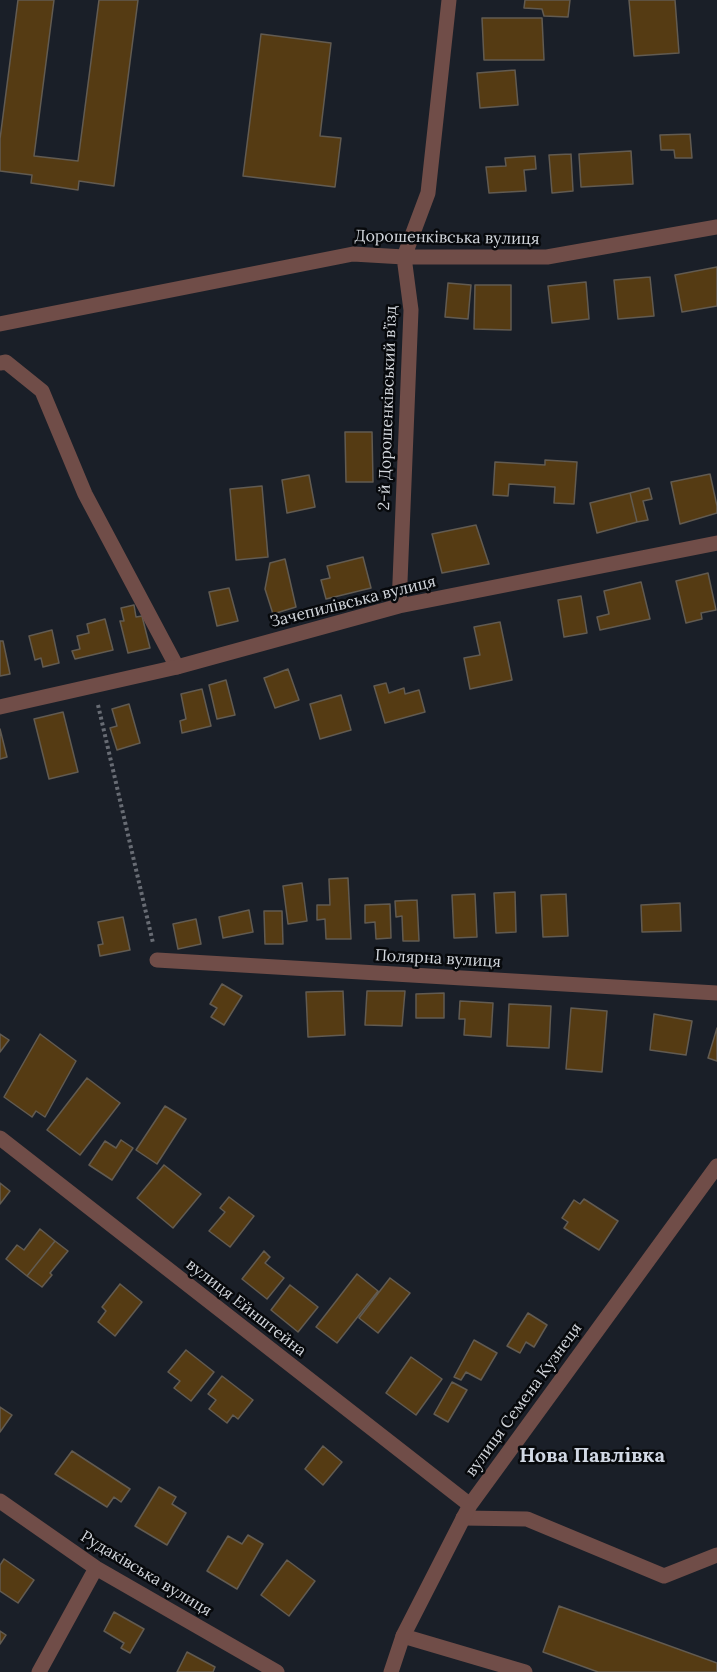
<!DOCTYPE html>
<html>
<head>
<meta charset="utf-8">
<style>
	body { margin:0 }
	canvas { display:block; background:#1a1f28 }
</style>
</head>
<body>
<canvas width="717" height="1672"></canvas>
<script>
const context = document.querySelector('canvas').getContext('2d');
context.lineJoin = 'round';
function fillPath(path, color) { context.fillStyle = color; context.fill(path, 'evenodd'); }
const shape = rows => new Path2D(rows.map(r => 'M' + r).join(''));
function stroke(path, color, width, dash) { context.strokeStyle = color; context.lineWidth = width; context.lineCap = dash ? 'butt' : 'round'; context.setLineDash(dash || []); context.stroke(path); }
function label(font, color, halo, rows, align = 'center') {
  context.font = font + ' Lora,serif'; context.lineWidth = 5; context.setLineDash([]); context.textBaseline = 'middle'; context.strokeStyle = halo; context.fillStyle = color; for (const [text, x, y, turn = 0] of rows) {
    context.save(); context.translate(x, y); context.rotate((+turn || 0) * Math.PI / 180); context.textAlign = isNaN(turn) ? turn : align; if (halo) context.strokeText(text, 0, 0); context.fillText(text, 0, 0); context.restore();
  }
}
const building = shape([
	[18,0,54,0,34,156,78,161,99,0,138,0,114,186,79,181,78,190,31,183,32,175,0,171,0,139,18,0],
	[525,0,570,0,568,17,544,16,542,9,524,8,525,0],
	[629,0,675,0,679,53,634,56,629,0],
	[482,18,542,18,544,60,484,60,482,18],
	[261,34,331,43,320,136,341,138,335,187,243,176,261,34],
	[515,70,518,105,480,108,477,73,515,70],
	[690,134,692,158,675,158,674,150,661,150,660,135,690,134],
	[631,151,633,184,581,187,579,154,631,151],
	[571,154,573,191,552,193,549,155,571,154],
	[535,156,536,169,524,170,526,191,489,193,486,167,506,166,505,158,535,156],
	[717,267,717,306,682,312,675,275,717,267],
	[650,277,654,316,618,319,614,280,650,277],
	[586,282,589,319,552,323,548,286,586,282],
	[448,283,471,285,468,319,445,317,448,283],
	[475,285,511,285,511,330,474,329,475,285],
	[345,432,372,432,373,482,346,482,345,432],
	[545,460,577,462,574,504,554,503,555,487,509,484,508,496,493,495,495,462,545,465,545,460],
	[710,474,717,506,717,513,680,524,671,482,710,474],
	[309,475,315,507,287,513,282,480,309,475],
	[262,486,268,557,236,560,230,489,262,486],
	[649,488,652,499,643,501,648,520,637,522,630,493,649,488],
	[630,493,637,522,597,533,590,503,630,493],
	[476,525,489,564,442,573,432,534,476,525],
	[363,557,371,588,326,599,321,580,330,578,327,566,363,557],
	[285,559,296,607,273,614,265,589,270,563,285,559],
	[708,573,716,610,701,613,702,619,686,623,676,581,708,573],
	[641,582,650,619,600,630,597,617,609,614,604,591,641,582],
	[229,588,238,621,217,626,209,592,229,588],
	[581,596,587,633,564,637,558,600,581,596],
	[134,605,136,617,142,616,150,648,128,653,120,621,124,621,121,608,134,605],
	[105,619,113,650,75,659,72,651,80,649,77,636,89,633,87,624,105,619],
	[500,622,512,680,470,689,464,658,480,655,474,627,500,622],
	[52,630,59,663,43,667,41,658,35,660,29,636,52,630],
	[0,641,3,641,10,674,0,676,0,641],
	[288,669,299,700,275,708,264,678,288,669],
	[226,680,235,715,217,719,209,685,226,680],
	[386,683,389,693,404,688,405,694,419,690,425,712,385,723,374,686,386,683],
	[202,689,211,726,182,733,180,721,186,719,181,694,202,689],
	[341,695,351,730,320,739,310,704,341,695],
	[129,704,140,743,117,750,110,728,117,726,112,709,129,704],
	[63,712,78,772,49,779,34,719,63,712],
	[0,729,7,757,0,759,0,729],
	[348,878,351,939,326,939,325,919,317,920,317,905,330,905,329,879,348,878],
	[302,883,307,921,288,924,283,886,302,883],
	[515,892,516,932,496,933,494,893,515,892],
	[475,894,477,937,454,938,452,895,475,894],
	[566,894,568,936,543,937,541,895,566,894],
	[417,900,419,941,403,941,402,916,396,917,395,901,417,900],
	[680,903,681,931,642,932,641,905,680,903],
	[390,904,391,938,376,939,375,922,365,923,365,905,390,904],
	[249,910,253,932,223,938,219,917,249,910],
	[264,911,282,911,283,944,265,944,264,911],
	[123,917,130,950,100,956,98,945,103,944,98,922,123,917],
	[196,919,201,944,178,949,173,924,196,919],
	[222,984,242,996,224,1025,211,1017,217,1008,210,1004,222,984],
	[343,991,345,1035,308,1037,306,992,343,991],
	[367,991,405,991,402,1026,365,1025,367,991],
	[444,993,444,1018,416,1018,416,994,444,993],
	[460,1001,493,1003,491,1037,464,1035,465,1019,459,1019,460,1001],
	[509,1004,551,1006,549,1048,507,1046,509,1004],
	[571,1008,607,1011,602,1072,566,1069,571,1008],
	[654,1014,692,1021,686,1055,650,1050,654,1014],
	[717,1028,717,1061,708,1058,717,1028],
	[0,1034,9,1040,0,1052,0,1034],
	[40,1034,76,1061,45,1117,36,1111,32,1117,4,1097,40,1034],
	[87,1078,120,1103,80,1155,47,1130,87,1078],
	[165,1106,186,1119,157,1164,136,1150,165,1106],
	[121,1140,133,1148,112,1180,89,1165,105,1141,116,1148,121,1140],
	[164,1165,201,1194,173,1228,137,1198,164,1165],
	[0,1183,10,1191,0,1204,0,1183],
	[229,1197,254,1216,230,1247,209,1231,225,1212,220,1208,229,1197],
	[584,1199,618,1221,599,1250,564,1228,568,1222,562,1218,574,1200,580,1204,584,1199],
	[40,1229,55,1241,27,1276,6,1259,17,1245,24,1250,40,1229],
	[55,1241,68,1251,50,1273,52,1275,42,1287,27,1276,55,1241],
	[264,1251,270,1257,265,1263,284,1278,267,1299,242,1279,264,1251],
	[357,1274,378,1291,337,1343,316,1327,357,1274],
	[390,1278,410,1293,378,1333,359,1318,390,1278],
	[120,1284,142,1302,115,1336,98,1322,106,1311,102,1307,120,1284],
	[290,1285,318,1307,298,1332,271,1310,290,1285],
	[528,1313,547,1325,534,1347,526,1342,520,1353,507,1346,528,1313],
	[474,1340,497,1353,481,1380,466,1372,461,1380,454,1377,474,1340],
	[186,1350,214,1372,191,1401,174,1388,180,1381,168,1372,186,1350],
	[411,1357,442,1379,416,1415,386,1393,411,1357],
	[222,1376,253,1400,238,1419,233,1415,227,1423,209,1409,216,1400,208,1394,222,1376],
	[452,1382,467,1390,448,1422,434,1414,452,1382],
	[0,1407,12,1415,0,1432,0,1407],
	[323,1446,342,1462,323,1485,305,1469,323,1446],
	[72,1451,130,1489,121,1502,114,1497,107,1507,55,1474,72,1451],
	[159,1487,176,1497,172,1504,186,1513,167,1545,135,1526,159,1487],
	[248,1535,263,1544,237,1589,207,1571,228,1536,242,1544,248,1535],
	[4,1559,34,1580,18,1603,0,1591,0,1565,4,1559],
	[287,1560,315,1581,289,1616,261,1595,287,1560],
	[559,1606,717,1663,717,1672,598,1672,543,1652,559,1606],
	[114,1612,144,1629,130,1653,121,1648,124,1643,104,1631,114,1612],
	[0,1631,6,1635,0,1644,0,1631],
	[187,1652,215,1667,213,1672,177,1672,187,1652]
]);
fillPath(building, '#553b13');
stroke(building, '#625b51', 1.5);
stroke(shape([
	[98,705,153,943]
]), '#686c74', 4, [3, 3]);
stroke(shape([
	[0,363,6,362,42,391,85,494,177,667],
	[463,1518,527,1519,664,1576,717,1555],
	[403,1636,525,1672]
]), '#704d48', 15);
stroke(shape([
	[0,324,353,254,404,257,547,257,717,227],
	[399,606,411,310,404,257,428,193,449,0],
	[0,707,177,667,399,606,717,543],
	[157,960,717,993],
	[0,1138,470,1505],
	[0,1501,96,1568,277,1672],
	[39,1672,96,1568],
	[391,1672,403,1636,470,1505,717,1166]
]), '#704d48', 15);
label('16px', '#d2d6dc', '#07090c', [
	["Дорошенківська вулиця",447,238,1],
	["2-й Дорошенківський в’їзд",388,408,-88],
	["Зачепилівська вулиця",353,602,-14],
	["Полярна вулиця",438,959,3],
	["вулиця Ейнштейна",246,1308,38],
	["вулиця Семена Кузнеця",524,1400,-54],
	["Рудаківська вулиця",146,1574,31]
]);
label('bold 20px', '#d1d8e4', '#07090c', [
	["Нова Павлівка",592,1456]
]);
</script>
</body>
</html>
